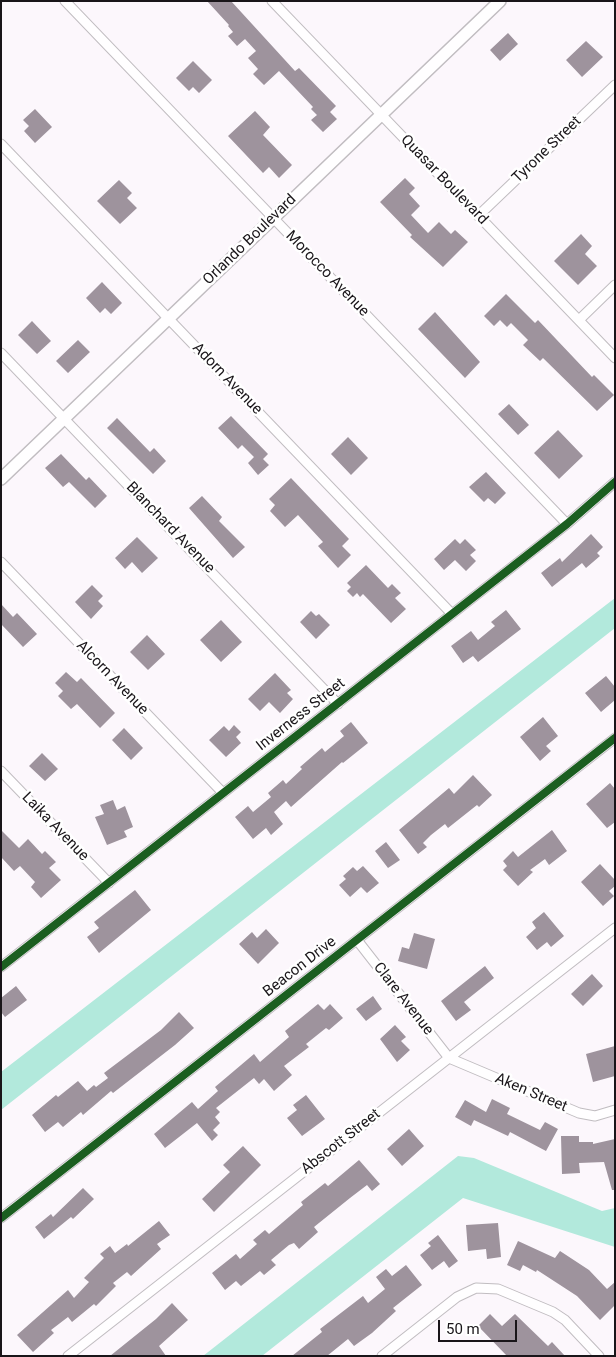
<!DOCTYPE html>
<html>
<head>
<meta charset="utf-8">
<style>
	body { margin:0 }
	#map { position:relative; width:616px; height:1357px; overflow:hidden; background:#fcf7fc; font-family:Roboto,sans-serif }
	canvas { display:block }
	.frame { position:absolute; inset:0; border:2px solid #191519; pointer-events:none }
	.scale { position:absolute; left:438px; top:1320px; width:79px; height:22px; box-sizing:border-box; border:2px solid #191519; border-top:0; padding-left:6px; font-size:15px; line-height:18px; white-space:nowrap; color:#191519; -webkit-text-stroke:4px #fff; paint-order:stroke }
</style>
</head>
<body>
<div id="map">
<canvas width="616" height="1357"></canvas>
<div class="frame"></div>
<div class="scale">50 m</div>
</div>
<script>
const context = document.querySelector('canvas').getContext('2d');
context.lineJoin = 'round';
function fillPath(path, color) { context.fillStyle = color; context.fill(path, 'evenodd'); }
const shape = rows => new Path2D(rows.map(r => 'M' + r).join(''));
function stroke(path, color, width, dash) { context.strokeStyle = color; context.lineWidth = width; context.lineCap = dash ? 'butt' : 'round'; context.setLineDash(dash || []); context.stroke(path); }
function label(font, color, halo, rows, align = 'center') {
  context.font = font + ' Roboto,sans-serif'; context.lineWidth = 5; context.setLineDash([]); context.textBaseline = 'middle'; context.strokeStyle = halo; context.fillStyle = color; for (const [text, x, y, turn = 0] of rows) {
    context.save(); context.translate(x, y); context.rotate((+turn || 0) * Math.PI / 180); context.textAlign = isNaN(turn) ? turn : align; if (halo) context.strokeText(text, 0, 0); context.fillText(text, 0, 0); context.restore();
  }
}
fillPath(shape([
	[615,598,615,628,1,1110,1,1072],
	[458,1156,474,1158,602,1211,615,1208,615,1247,463,1198,262,1356,203,1356]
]), '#b2e9dc');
fillPath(shape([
	[207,1,231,1,295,71,299,68,336,106,330,112,337,119,323,132,311,120,317,115,311,109,313,107,279,71,264,85,253,74,258,69,248,58,256,51,245,39,237,46,228,36,233,32,228,26,229,25],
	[508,33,518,44,500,61,490,50],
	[586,41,603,57,582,77,566,60],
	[193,61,212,80,199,93,193,87,189,91,176,78],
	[35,109,52,127,35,143,24,131,29,126,23,120],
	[255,111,270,127,263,135,292,165,279,178,269,167,263,173,228,136],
	[405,178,415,188,409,194,420,206,411,215,428,233,439,222,451,234,455,230,468,242,443,267,410,237,412,235,380,202],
	[119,180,132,193,127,198,137,208,120,224,97,201],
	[581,234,592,246,585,254,597,266,578,285,554,261],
	[102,282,122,303,111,314,105,308,100,313,86,298],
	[506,294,535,323,538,320,592,377,594,375,614,395,597,411,543,358,540,361,523,345,528,340,511,323,507,327,500,320,494,326,484,316],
	[435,312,480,362,465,378,418,329],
	[32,321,51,341,37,354,18,335],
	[78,340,90,352,68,373,56,361],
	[509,404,529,425,518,435,498,414],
	[231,416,268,454,263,459,269,465,258,475,248,463,254,457,242,445,238,449,218,428],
	[117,418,150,452,154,448,166,461,153,474,107,428],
	[558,430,583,456,559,479,534,453],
	[348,437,368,458,351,475,331,454],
	[61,454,86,480,89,477,107,496,95,508,69,482,63,487,45,468],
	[486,472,506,493,495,504,488,498,484,502,469,487],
	[291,478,349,539,342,546,351,555,338,568,318,546,323,542,298,515,285,527,270,511,275,505,269,499],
	[202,496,222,517,219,521,245,547,233,558,189,508],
	[591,534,603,547,597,553,600,556,586,568,582,563,552,587,541,573,560,558,562,562],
	[137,537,158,558,142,573,132,562,125,569,115,558],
	[455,539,460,544,465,539,476,550,470,555,476,561,466,571,455,560,444,570,434,559],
	[366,565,388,588,392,584,401,593,395,598,406,609,391,623,363,594,360,597,357,593,353,597,347,591,351,587,347,583],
	[92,585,103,596,98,601,103,606,91,619,75,602],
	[1,604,13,617,17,613,37,634,23,647,1,624],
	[506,610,521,629,478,662,473,656,463,663,451,646,471,631,478,640,495,626,491,622],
	[311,611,316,616,319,614,330,625,316,639,300,622],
	[221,620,242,642,221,662,200,640],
	[147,635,165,654,148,670,130,652],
	[66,672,77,682,81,678,115,713,100,728,77,704,71,709,58,696,63,691,55,683],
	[275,673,291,690,287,693,293,699,280,713,269,702,260,711,248,699],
	[606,676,615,687,615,700,601,712,585,693],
	[543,717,558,736,546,746,551,751,540,761,520,737],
	[351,722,368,743,343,763,342,762,291,807,286,801,274,812,283,824,271,835,266,828,253,839,235,817,248,806,253,812,271,797,268,793,283,780,286,784,302,769,300,767,322,748,325,752,344,736,340,731],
	[234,725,241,732,236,737,241,743,226,757,209,740,224,726,229,731],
	[124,728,143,748,131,760,112,740],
	[42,753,58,769,45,781,29,766],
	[473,775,492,795,479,807,477,805,448,828,445,824,431,835,423,843,427,847,418,854,399,830,449,788,454,794],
	[610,783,615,789,615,822,607,828,586,804],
	[113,800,117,810,125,806,133,827,124,831,127,837,107,845,95,817,104,814,100,805],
	[1,830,19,848,28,839,42,854,45,851,56,862,49,868,61,880,41,898,31,887,35,882,20,866,14,871,1,857],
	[552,830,567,851,549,865,545,859,530,870,533,872,518,886,503,870,507,866,503,861,513,851,518,857],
	[386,842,400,860,388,868,375,851],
	[600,864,615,880,615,886,609,891,614,896,603,906,581,882],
	[363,866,379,883,367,893,361,887,350,897,339,885,346,879,343,876,353,867,357,871],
	[135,890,151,910,99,953,87,937,99,928,94,922],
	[544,912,564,936,551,947,547,942,537,950,526,937,536,928,532,922],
	[266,929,279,943,258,964,239,944,252,932,257,938],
	[414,933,435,939,427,969,398,961,402,947,409,949],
	[485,966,494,978,464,1002,471,1010,456,1021,441,1001],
	[592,974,603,986,583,1006,571,994],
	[16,986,27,1000,5,1017,1,1012,1,998],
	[373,996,382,1009,366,1021,356,1009],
	[318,1004,324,1010,330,1004,343,1018,329,1030,326,1028,306,1044,309,1047,284,1066,292,1075,274,1091,264,1079,259,1084,254,1078,216,1108,220,1112,215,1117,220,1123,213,1130,218,1135,212,1141,197,1123,165,1148,154,1134,192,1102,198,1109,218,1091,215,1087,254,1054,260,1062,289,1037,285,1031],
	[179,1012,194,1028,175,1045,113,1093,111,1091,83,1115,81,1112,63,1127,58,1122,45,1132,32,1115,56,1095,58,1097,78,1081,87,1091,94,1085,96,1087,108,1078,104,1073,161,1030],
	[395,1025,406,1037,401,1041,410,1050,397,1062,380,1039],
	[615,1046,615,1076,593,1082,586,1054],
	[306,1095,325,1119,302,1136,287,1118,297,1110,293,1105],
	[492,1099,510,1108,507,1114,540,1130,545,1122,558,1129,546,1151,510,1132,508,1136,474,1120,471,1126,455,1117,465,1100,486,1112],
	[409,1129,424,1146,402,1166,387,1149],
	[561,1136,579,1136,579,1142,593,1142,593,1144,615,1139,615,1190,612,1190,604,1162,579,1163,580,1173,562,1174],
	[243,1146,261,1165,214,1212,202,1199,230,1172,223,1165],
	[359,1160,380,1184,372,1191,367,1185,350,1198,314,1227,318,1232,299,1249,294,1243,289,1245,271,1260,276,1265,264,1275,260,1271,241,1286,236,1281,225,1290,212,1273,236,1254,240,1259,257,1244,253,1240,265,1230,269,1234,303,1205,301,1202,325,1183,328,1186],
	[83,1188,94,1199,73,1219,71,1217,44,1239,35,1227,51,1214,53,1217],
	[159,1221,170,1235,157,1244,161,1249,131,1276,127,1272,113,1283,116,1286,96,1306,94,1304,72,1322,68,1317,51,1330,54,1333,33,1352,17,1335,68,1290,74,1298,89,1282,84,1278,104,1258,100,1254,110,1246,115,1253,127,1244,128,1246],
	[498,1223,501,1257,487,1259,486,1249,468,1251,466,1225],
	[438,1235,458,1261,449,1268,444,1261,432,1270,420,1255,431,1246,428,1243],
	[518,1241,555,1258,560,1251,589,1270,607,1289,615,1282,615,1305,600,1320,577,1296,537,1270,536,1272,523,1265,520,1271,507,1265],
	[406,1265,422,1285,393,1308,396,1311,372,1333,354,1346,348,1339,327,1356,292,1356,322,1332,320,1329,363,1296,368,1303,385,1289,376,1277,386,1269,392,1276],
	[172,1303,188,1320,159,1346,166,1356,110,1356,156,1319],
	[490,1314,502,1326,515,1314,548,1346,552,1342,565,1356,507,1356,478,1326]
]), '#9e939d');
const minor = shape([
	[65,1,567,524],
	[272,1,615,358],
	[1,144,452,614],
	[478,216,615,85],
	[579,320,615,285],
	[1,353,338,704],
	[1,562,223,793],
	[1,771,109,883],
	[357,940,449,1058,579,1113,595,1116,615,1110],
	[1,967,567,524,615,482],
	[1,1218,615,738],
	[68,1356,615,928],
	[382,1356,457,1297,476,1288,498,1289,553,1312,565,1320,599,1356]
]);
const tertiary = shape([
	[1,479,500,1]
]);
stroke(minor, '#c1bdc1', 11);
stroke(tertiary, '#c1bdc1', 14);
stroke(minor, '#fffeff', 9);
stroke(tertiary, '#fffeff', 11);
stroke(shape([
	[1,967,567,524,615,482],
	[1,1218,615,738]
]), '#1b5e20', 8);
label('15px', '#191519', '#fff', [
	["Tyrone Street",547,150,-44],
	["Quasar Boulevard",444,180,46],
	["Orlando Boulevard",250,240,-44],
	["Morocco Avenue",327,274,46],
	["Adorn Avenue",227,379,46],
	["Blanchard Avenue",170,528,46],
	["Alcorn Avenue",112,678,46],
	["Inverness Street",301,715,-38],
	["Laika Avenue",55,827,46],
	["Beacon Drive",300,967,-38],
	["Clare Avenue",403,999,52],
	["Aken Street",531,1093,23],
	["Abscott Street",341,1142,-38]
]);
</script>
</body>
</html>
